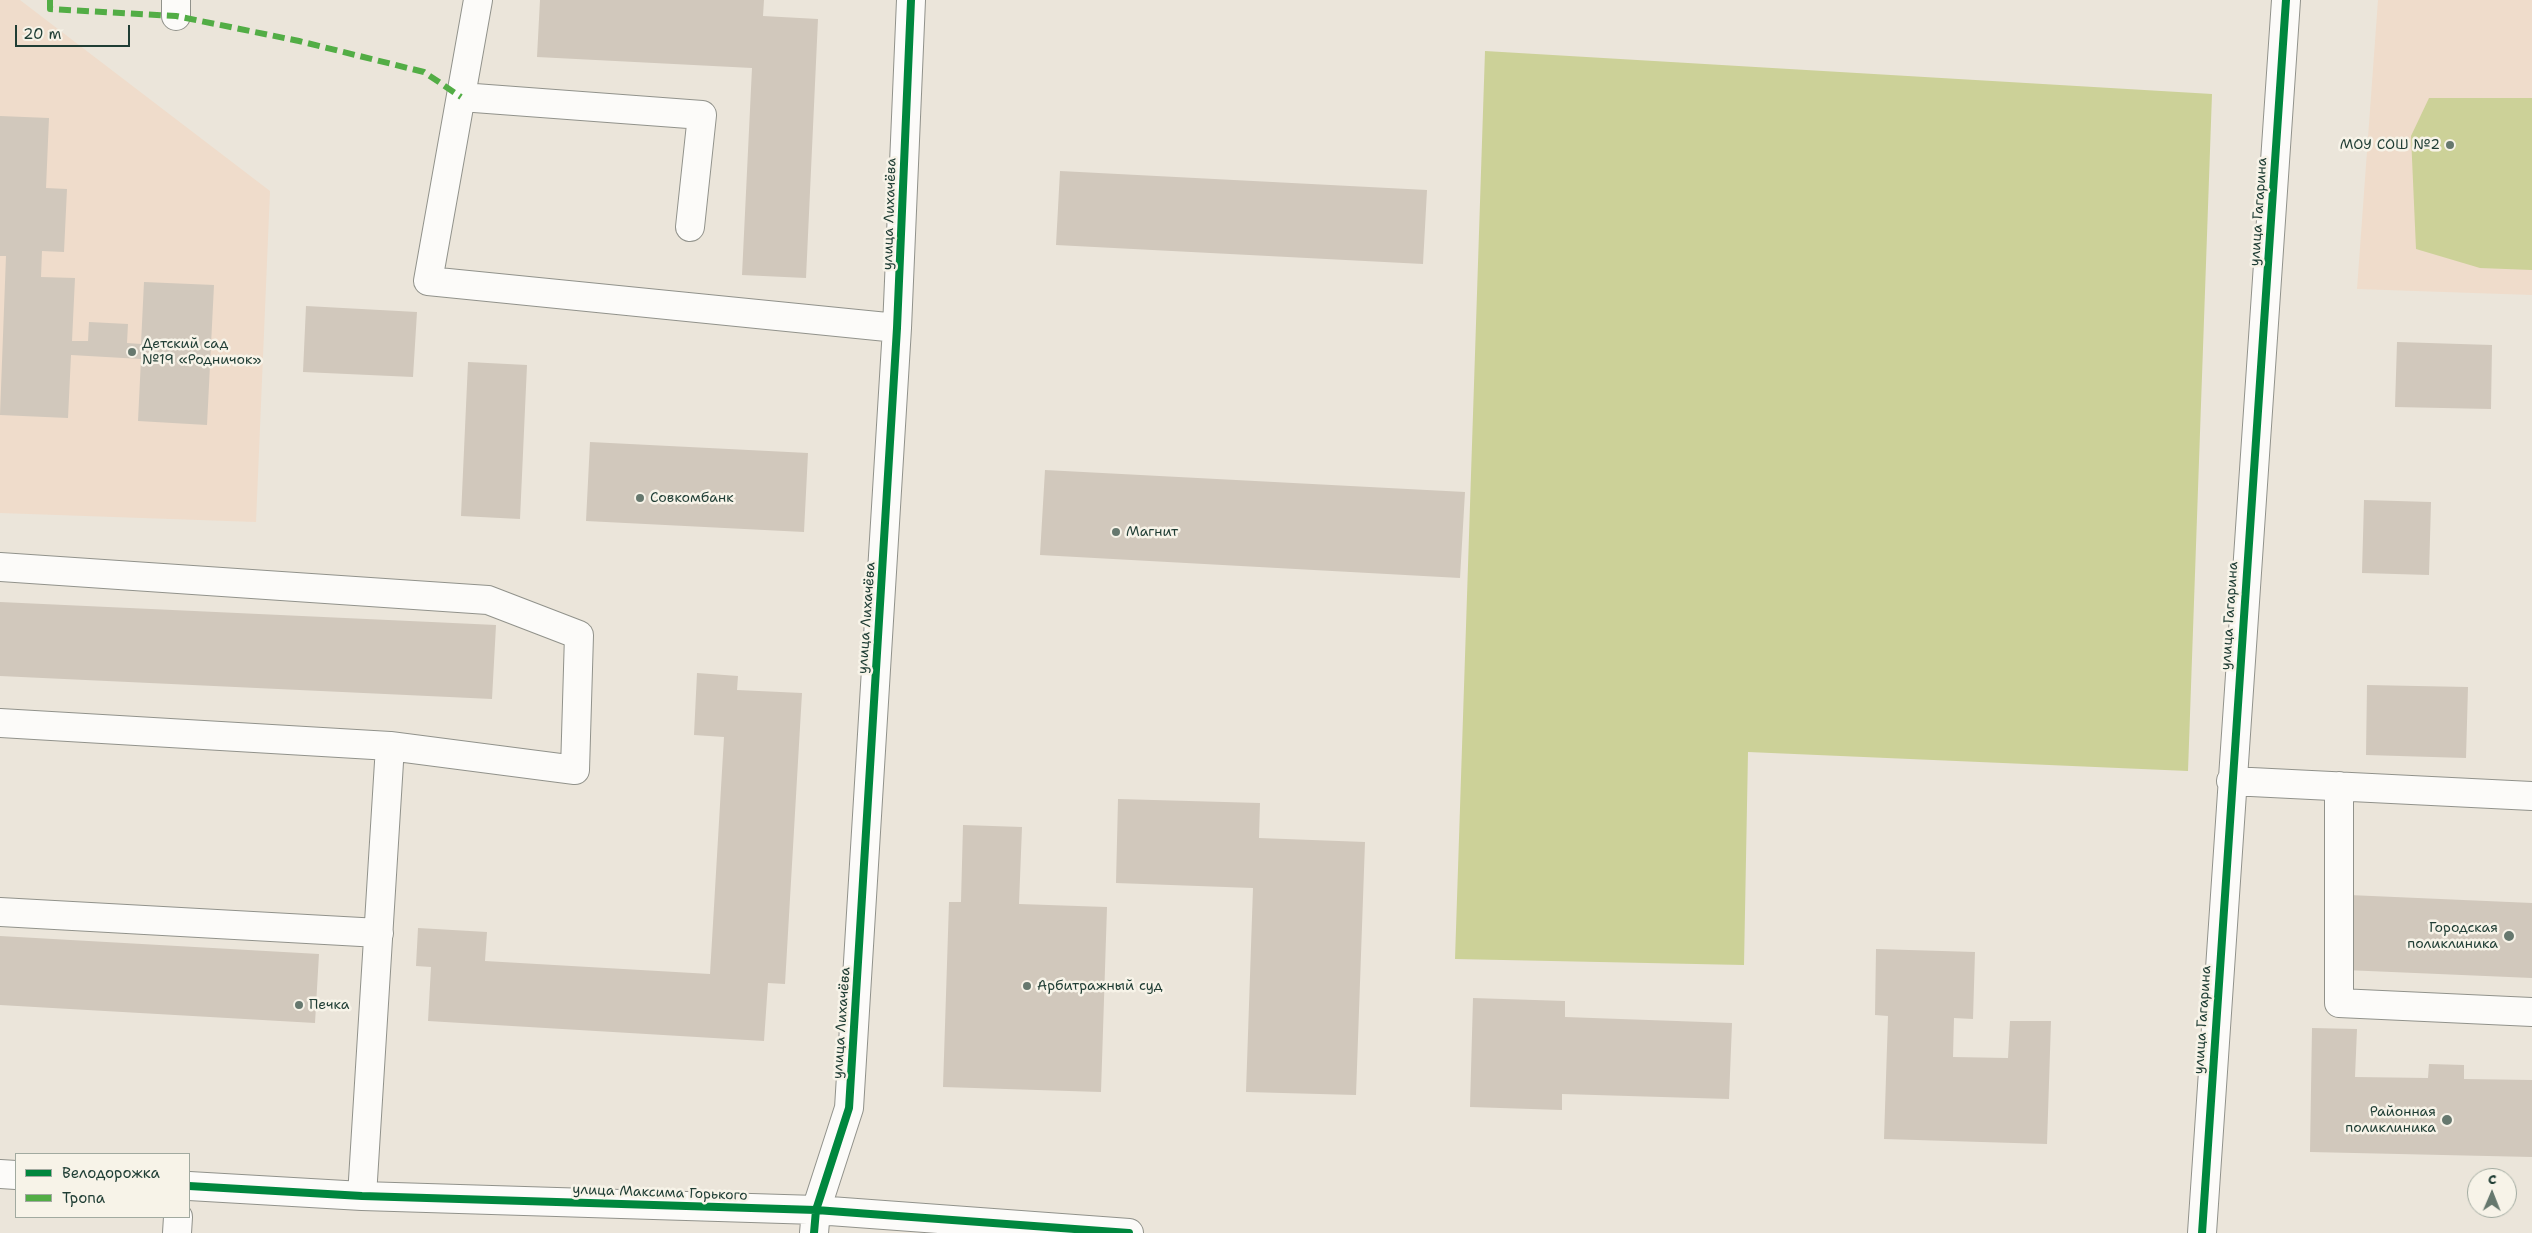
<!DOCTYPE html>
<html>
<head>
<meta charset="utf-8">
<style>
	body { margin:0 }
	#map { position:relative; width:2532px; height:1233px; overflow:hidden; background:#ebe5da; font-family:"Shantell Sans",sans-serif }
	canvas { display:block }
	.legend { position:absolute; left:15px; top:1153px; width:175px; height:65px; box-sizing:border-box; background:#f7f3e8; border:1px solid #a1aaa0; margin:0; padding:6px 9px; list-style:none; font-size:15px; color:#1f3d34 }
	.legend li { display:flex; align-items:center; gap:10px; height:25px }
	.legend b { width:25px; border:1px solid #a1aaa0 }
	.north { position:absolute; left:2467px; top:1168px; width:50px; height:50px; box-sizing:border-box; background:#f7f3e8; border:1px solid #a1aaa0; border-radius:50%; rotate:1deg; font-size:14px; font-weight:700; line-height:20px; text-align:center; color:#1f3d34 }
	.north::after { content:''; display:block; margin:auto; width:18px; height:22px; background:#66786e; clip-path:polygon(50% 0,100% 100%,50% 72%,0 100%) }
	.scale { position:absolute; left:15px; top:25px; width:115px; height:22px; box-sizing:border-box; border:2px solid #1f3d34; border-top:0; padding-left:6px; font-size:15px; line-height:18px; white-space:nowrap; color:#1f3d34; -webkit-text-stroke:4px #f7f3e8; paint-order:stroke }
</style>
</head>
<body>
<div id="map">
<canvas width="2532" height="1233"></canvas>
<ul class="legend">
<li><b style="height:6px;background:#00873e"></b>Велодорожка</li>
<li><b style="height:6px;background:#52ad45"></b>Тропа</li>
</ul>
<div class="north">С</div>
<div class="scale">20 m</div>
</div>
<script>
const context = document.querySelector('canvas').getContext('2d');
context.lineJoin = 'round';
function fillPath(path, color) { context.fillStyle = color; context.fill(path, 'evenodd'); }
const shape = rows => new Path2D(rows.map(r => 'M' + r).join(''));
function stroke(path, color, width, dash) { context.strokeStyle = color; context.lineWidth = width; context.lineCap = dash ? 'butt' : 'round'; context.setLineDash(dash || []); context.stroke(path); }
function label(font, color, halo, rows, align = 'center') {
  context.font = font + ' "Shantell Sans",sans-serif'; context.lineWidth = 5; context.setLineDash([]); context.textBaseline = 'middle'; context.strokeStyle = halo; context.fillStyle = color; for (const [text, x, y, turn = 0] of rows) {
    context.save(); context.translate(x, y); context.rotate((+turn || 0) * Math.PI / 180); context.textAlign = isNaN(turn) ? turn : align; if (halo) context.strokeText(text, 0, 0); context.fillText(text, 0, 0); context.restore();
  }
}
fillPath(shape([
	[0,0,20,0,270,191,256,522,0,513],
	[2378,0,2532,0,2532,295,2357,289]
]), '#efdccb');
fillPath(shape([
	[1485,51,2212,94,2188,771,1748,752,1744,965,1455,959],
	[2429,98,2532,98,2532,270,2480,268,2416,249,2411,136]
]), '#ccd198');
fillPath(shape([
	[540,0,764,0,763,16,818,19,806,278,742,275,752,68,537,57],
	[0,116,49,118,46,188,67,189,64,252,42,251,41,277,75,278,72,341,88,341,89,322,128,324,127,343,141,344,144,282,214,285,207,425,138,421,141,359,71,355,68,418,0,415,6,256,0,256],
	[1060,171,1427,190,1423,264,1056,245],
	[306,306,417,312,413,377,303,372],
	[2397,342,2492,345,2491,409,2395,407],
	[468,362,527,365,520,519,461,516],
	[590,442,808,453,804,532,586,521],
	[1045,470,1465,492,1460,578,1040,555],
	[2364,500,2431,502,2429,575,2362,573],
	[0,602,496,625,492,699,0,676],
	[697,673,738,676,737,690,802,693,785,984,768,983,764,1041,428,1021,431,967,416,966,418,928,487,932,485,961,710,974,724,737,694,735],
	[2367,685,2468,687,2466,758,2366,755],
	[1118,799,1260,803,1259,838,1365,842,1356,1095,1246,1092,1253,888,1116,883],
	[963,825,1022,827,1019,904,1107,907,1101,1092,943,1087,949,902,961,902],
	[2349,895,2532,903,2532,978,2345,970],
	[0,936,319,954,315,1023,0,1005],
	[1876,949,1975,952,1973,1019,1954,1018,1953,1057,2008,1058,2010,1021,2051,1021,2047,1144,1884,1139,1888,1016,1875,1015],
	[1473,998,1565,1001,1565,1017,1732,1023,1729,1099,1562,1094,1562,1110,1470,1107],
	[2312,1028,2357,1029,2355,1077,2428,1078,2429,1064,2464,1065,2464,1079,2532,1080,2532,1157,2310,1152]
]), '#d1c8bc');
const minor = shape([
	[478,0,428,281,897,328],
	[176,16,176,0],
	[461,97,702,115,690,227],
	[0,567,488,600,579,635,575,770,390,746,362,1196],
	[0,723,390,746],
	[2231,781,2532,796],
	[2339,786,2339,1003,2532,1012],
	[0,912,379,933],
	[0,1174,16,1175],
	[189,1186,362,1196,816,1210,1129,1233],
	[177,1233,178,1217],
	[814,1233,816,1210,849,1108,897,328,911,0],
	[2202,1233,2286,0]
]);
stroke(minor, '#91928b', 30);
stroke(minor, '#fcfbf9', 28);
stroke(shape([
	[50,0,50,9,176,16,299,41,424,72,461,97]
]), '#52ad45', 6, [12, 6]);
stroke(shape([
	[189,1186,362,1196,816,1210,1129,1233],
	[814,1233,816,1210,849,1108,897,328,911,0],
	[2202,1233,2286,0]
]), '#00873e', 8);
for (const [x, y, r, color] of [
	[2450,145,5,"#66786e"],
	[132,352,5,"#66786e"],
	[640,498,5,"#66786e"],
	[1116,532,5,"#66786e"],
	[2509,936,6,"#66786e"],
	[1027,986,5,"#66786e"],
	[299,1005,5,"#66786e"],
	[2447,1120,6,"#66786e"]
]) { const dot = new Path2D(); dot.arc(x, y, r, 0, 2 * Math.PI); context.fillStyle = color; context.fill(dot); stroke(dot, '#f7f3e8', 2); }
label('14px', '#1f3d34', '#f7f3e8', [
	["МОУ СОШ №2",2440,145,"right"],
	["Детский сад",142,344],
	["№19 «Родничок»",142,360],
	["Совкомбанк",650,498],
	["Магнит",1126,532],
	["Городская",2498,928,"right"],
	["поликлиника",2498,944,"right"],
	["Арбитражный суд",1037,986],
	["Печка",309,1005],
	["Районная",2436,1112,"right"],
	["поликлиника",2436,1128,"right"]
], 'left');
label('14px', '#1f3d34', '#f7f3e8', [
	["улица Гагарина",2259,212,-86],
	["улица Лихачёва",890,214,-88],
	["улица Гагарина",2230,616,-86],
	["улица Лихачёва",867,618,-86],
	["улица Гагарина",2203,1020,-86],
	["улица Лихачёва",842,1023,-86],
	["улица Максима Горького",660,1193,2]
]);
</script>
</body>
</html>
